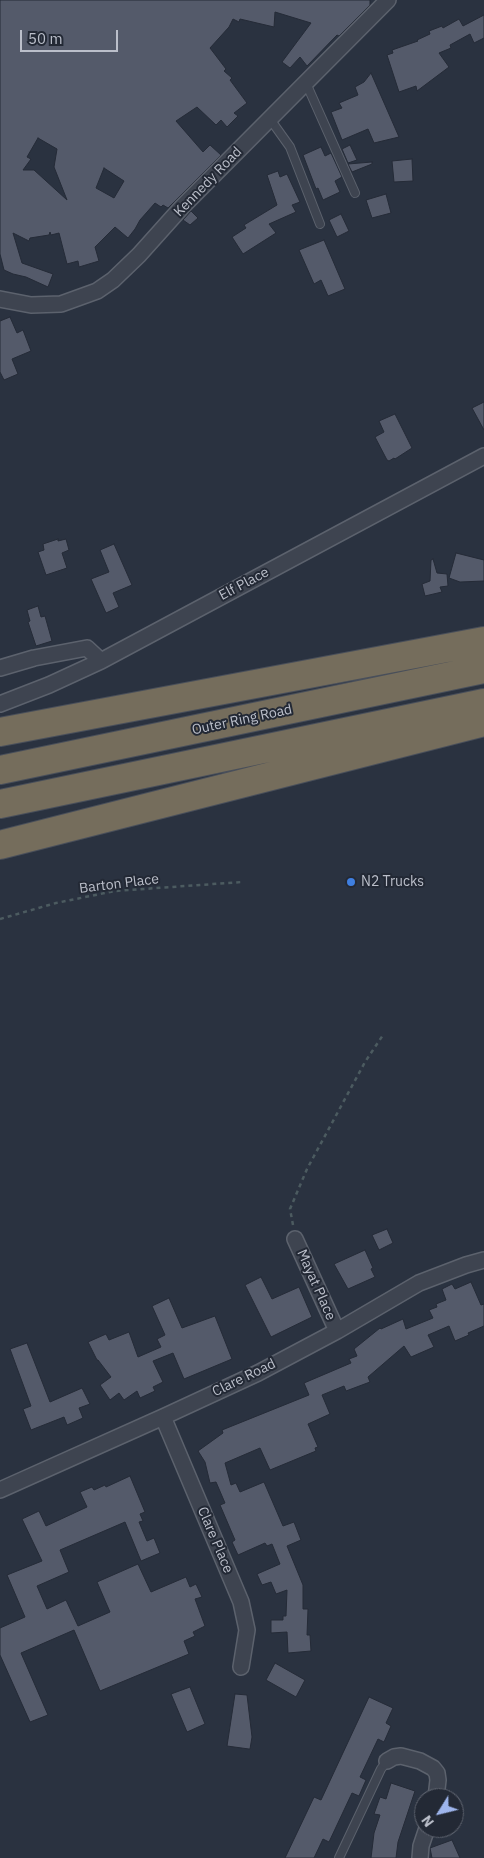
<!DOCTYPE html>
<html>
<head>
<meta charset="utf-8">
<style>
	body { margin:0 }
	#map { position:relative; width:484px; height:1858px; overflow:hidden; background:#2a3240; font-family:"IBM Plex Sans",sans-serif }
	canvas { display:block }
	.north { position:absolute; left:414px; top:1788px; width:50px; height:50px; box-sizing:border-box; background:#232935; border:1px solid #606571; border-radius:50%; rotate:234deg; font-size:14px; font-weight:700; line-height:20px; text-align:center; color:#bbbfca }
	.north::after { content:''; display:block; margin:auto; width:18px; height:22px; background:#9eb5ec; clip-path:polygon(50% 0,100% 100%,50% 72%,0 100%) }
	.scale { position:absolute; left:20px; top:30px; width:98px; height:22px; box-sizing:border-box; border:2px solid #bbbfca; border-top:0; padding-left:6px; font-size:15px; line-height:18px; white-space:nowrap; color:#bbbfca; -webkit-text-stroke:4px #232935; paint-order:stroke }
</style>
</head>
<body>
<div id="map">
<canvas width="484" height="1858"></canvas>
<div class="north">N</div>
<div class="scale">50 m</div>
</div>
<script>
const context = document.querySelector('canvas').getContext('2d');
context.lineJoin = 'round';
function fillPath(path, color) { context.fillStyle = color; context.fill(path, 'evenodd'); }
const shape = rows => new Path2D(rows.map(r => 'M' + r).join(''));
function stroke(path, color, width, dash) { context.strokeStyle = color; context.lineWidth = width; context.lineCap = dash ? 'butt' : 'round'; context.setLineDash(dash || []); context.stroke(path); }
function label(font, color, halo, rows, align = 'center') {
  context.font = font + ' "IBM Plex Sans",sans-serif'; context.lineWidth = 4; context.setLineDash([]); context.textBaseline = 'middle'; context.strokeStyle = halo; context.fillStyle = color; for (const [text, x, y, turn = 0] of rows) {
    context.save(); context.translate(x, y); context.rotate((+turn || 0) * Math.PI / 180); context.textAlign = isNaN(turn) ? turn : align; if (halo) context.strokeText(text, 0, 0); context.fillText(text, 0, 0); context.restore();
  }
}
const building = shape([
	[0,0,370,0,370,5,339,36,337,35,307,66,300,57,290,68,282,62,311,23,275,12,274,27,240,19,239,22,233,19,229,27,210,48,226,69,224,71,232,78,230,80,247,103,234,113,238,116,227,127,221,120,216,125,197,107,176,121,203,152,210,145,221,155,168,208,163,205,161,207,155,203,140,220,135,229,128,238,115,227,95,247,99,261,79,267,78,261,67,264,59,233,51,235,50,232,49,235,30,238,29,241,13,233,22,263,53,274,48,287,26,277,13,274,4,270,0,254,0,0],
	[38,138,57,149,54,167,67,200,34,170,23,170,31,159,27,157,38,138],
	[104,168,124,181,114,198,96,188,104,168],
	[484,15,484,38,474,43,470,34,450,45,451,48,439,53,449,67,417,91,416,86,399,92,387,55,393,53,392,50,418,41,417,40,430,34,429,31,442,26,443,28,459,19,463,26,484,15],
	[371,73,399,137,374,143,368,129,342,140,331,112,342,108,339,103,358,95,355,87,364,82,371,73],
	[350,145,357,160,348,163,342,149,350,145],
	[321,147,325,156,331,153,342,177,335,181,340,192,323,200,318,188,316,189,303,155,321,147],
	[412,159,413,181,394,182,392,161,412,159],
	[372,162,372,164,352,172,348,164,372,162],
	[278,171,280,177,287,174,300,202,292,205,296,212,269,224,276,233,243,254,232,237,246,228,244,225,277,205,267,175,278,171],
	[386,194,391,213,372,218,366,200,386,194],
	[191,211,198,218,190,225,183,220,191,211],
	[341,214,349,231,337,237,329,220,341,214],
	[324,240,345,289,328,296,321,280,314,284,299,250,324,240],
	[10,317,17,333,23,330,31,351,12,359,18,374,4,380,0,372,0,321,10,317],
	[484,402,484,430,472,408,484,402],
	[395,414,412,448,395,459,394,458,389,461,387,460,375,437,384,432,379,421,395,414],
	[58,539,58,541,66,539,69,550,62,553,67,568,46,575,38,552,44,550,43,544,58,539],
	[114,544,132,585,113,593,119,607,106,613,91,579,109,572,100,550,114,544],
	[456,553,484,560,484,581,460,582,449,578,456,553],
	[433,559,437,573,447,574,448,586,440,587,442,592,425,596,422,584,430,581,431,560,433,559],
	[38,606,41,617,45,616,52,641,36,646,28,622,30,621,27,610,38,606],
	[387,1229,393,1243,379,1250,372,1235,387,1229],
	[365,1250,373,1268,371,1269,375,1277,348,1289,334,1264,365,1250],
	[261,1277,272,1299,299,1287,312,1317,271,1337,245,1285,261,1277],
	[471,1282,481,1305,484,1304,484,1326,468,1333,469,1335,455,1341,449,1326,428,1335,434,1347,411,1357,404,1346,368,1377,370,1382,346,1391,344,1386,322,1395,330,1414,308,1424,318,1447,315,1448,316,1451,270,1470,260,1448,225,1463,231,1485,236,1483,240,1492,264,1482,283,1526,294,1522,301,1540,287,1546,303,1585,303,1609,308,1609,307,1635,310,1635,311,1651,288,1653,287,1632,271,1633,271,1620,283,1620,283,1616,286,1616,287,1590,276,1594,271,1582,262,1585,257,1574,280,1564,272,1544,267,1546,265,1543,238,1555,232,1542,235,1540,220,1505,225,1503,216,1482,210,1483,205,1462,198,1451,223,1433,222,1430,309,1395,304,1383,351,1363,349,1359,357,1356,354,1349,380,1328,381,1329,403,1319,406,1329,433,1318,429,1310,437,1307,436,1304,446,1300,442,1289,452,1284,455,1289,471,1282],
	[169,1298,182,1328,215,1316,232,1359,184,1379,173,1353,153,1361,163,1382,153,1387,155,1391,140,1398,137,1391,124,1400,119,1393,110,1400,100,1385,111,1377,98,1360,97,1360,88,1342,106,1334,109,1340,129,1332,138,1357,161,1347,157,1339,165,1335,152,1306,169,1298],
	[27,1343,50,1402,82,1388,90,1404,79,1408,83,1418,67,1425,64,1417,31,1430,23,1409,31,1406,10,1349,27,1343],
	[130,1476,145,1512,140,1514,143,1521,139,1522,147,1541,154,1538,160,1553,141,1561,125,1522,60,1550,69,1572,37,1586,47,1609,66,1600,78,1626,110,1612,97,1582,138,1564,151,1592,186,1577,190,1587,196,1584,202,1597,195,1599,205,1626,193,1632,195,1636,184,1641,189,1654,100,1691,74,1630,21,1653,48,1715,30,1722,0,1655,0,1628,25,1617,7,1575,42,1561,22,1519,39,1511,46,1526,87,1507,80,1492,92,1487,94,1490,105,1485,106,1487,130,1476],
	[275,1663,305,1680,296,1697,266,1680,275,1663],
	[190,1687,205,1724,187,1732,171,1694,190,1687],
	[235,1694,247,1695,252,1737,250,1749,249,1749,227,1746,235,1694],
	[369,1697,393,1708,386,1723,391,1726,384,1742,378,1739,360,1777,366,1780,359,1796,352,1793,329,1842,323,1839,314,1858,285,1858,314,1797,321,1800,369,1697],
	[391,1783,415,1791,398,1842,396,1858,371,1858,374,1833,380,1815,374,1814,380,1797,386,1799,391,1783],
	[452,1840,460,1858,432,1858,430,1848,452,1840]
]);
fillPath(building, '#545a6a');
stroke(building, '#252b37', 1);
const service = shape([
	[306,83,355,193],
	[270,119,290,147,320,224],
	[339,1858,381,1769,387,1761]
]);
const minor = shape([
	[0,299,31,305,61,304,97,291,113,280,139,255,182,207,388,0],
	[0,668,34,658,87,648,101,661],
	[0,704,49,685,101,661,484,456],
	[295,1239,337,1331],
	[163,1417,241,1602,247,1630,241,1667],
	[0,1490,163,1417,258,1373,337,1331,419,1283,466,1265,484,1260],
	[387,1761,394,1757,401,1756,420,1761,433,1768,437,1773,438,1780,436,1798],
	[420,1858,421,1846,427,1828]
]);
const motorway = shape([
	[0,732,484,641],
	[0,770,484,669],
	[0,804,484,703],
	[0,845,484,722]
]);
stroke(service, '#5c626d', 10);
stroke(minor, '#5c626d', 18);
stroke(motorway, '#494f5a', 30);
stroke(shape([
	[0,919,56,903,115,891,242,882],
	[293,1225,290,1209,307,1169,365,1062,383,1035]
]), '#4c5b60', 2.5, [4, 4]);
stroke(service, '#3e4450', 8);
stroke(minor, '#3e4450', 15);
stroke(motorway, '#756d5c', 28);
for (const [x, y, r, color] of [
	[351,882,5,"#3f7fe0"]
]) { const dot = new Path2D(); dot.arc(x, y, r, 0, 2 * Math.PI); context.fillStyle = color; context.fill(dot); stroke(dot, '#232935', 2); }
label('14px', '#bbbfca', '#232935', [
	["Kennedy Road",208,182,-46],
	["Elf Place",244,584,-28],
	["Outer Ring Road",242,720,-12],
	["Barton Place",119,884,-7],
	["Mayat Place",316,1285,66],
	["Clare Road",244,1378,-26],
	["Clare Place",215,1540,67]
]);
label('14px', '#bbbfca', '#232935', [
	["N2 Trucks",361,882]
], 'left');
</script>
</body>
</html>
